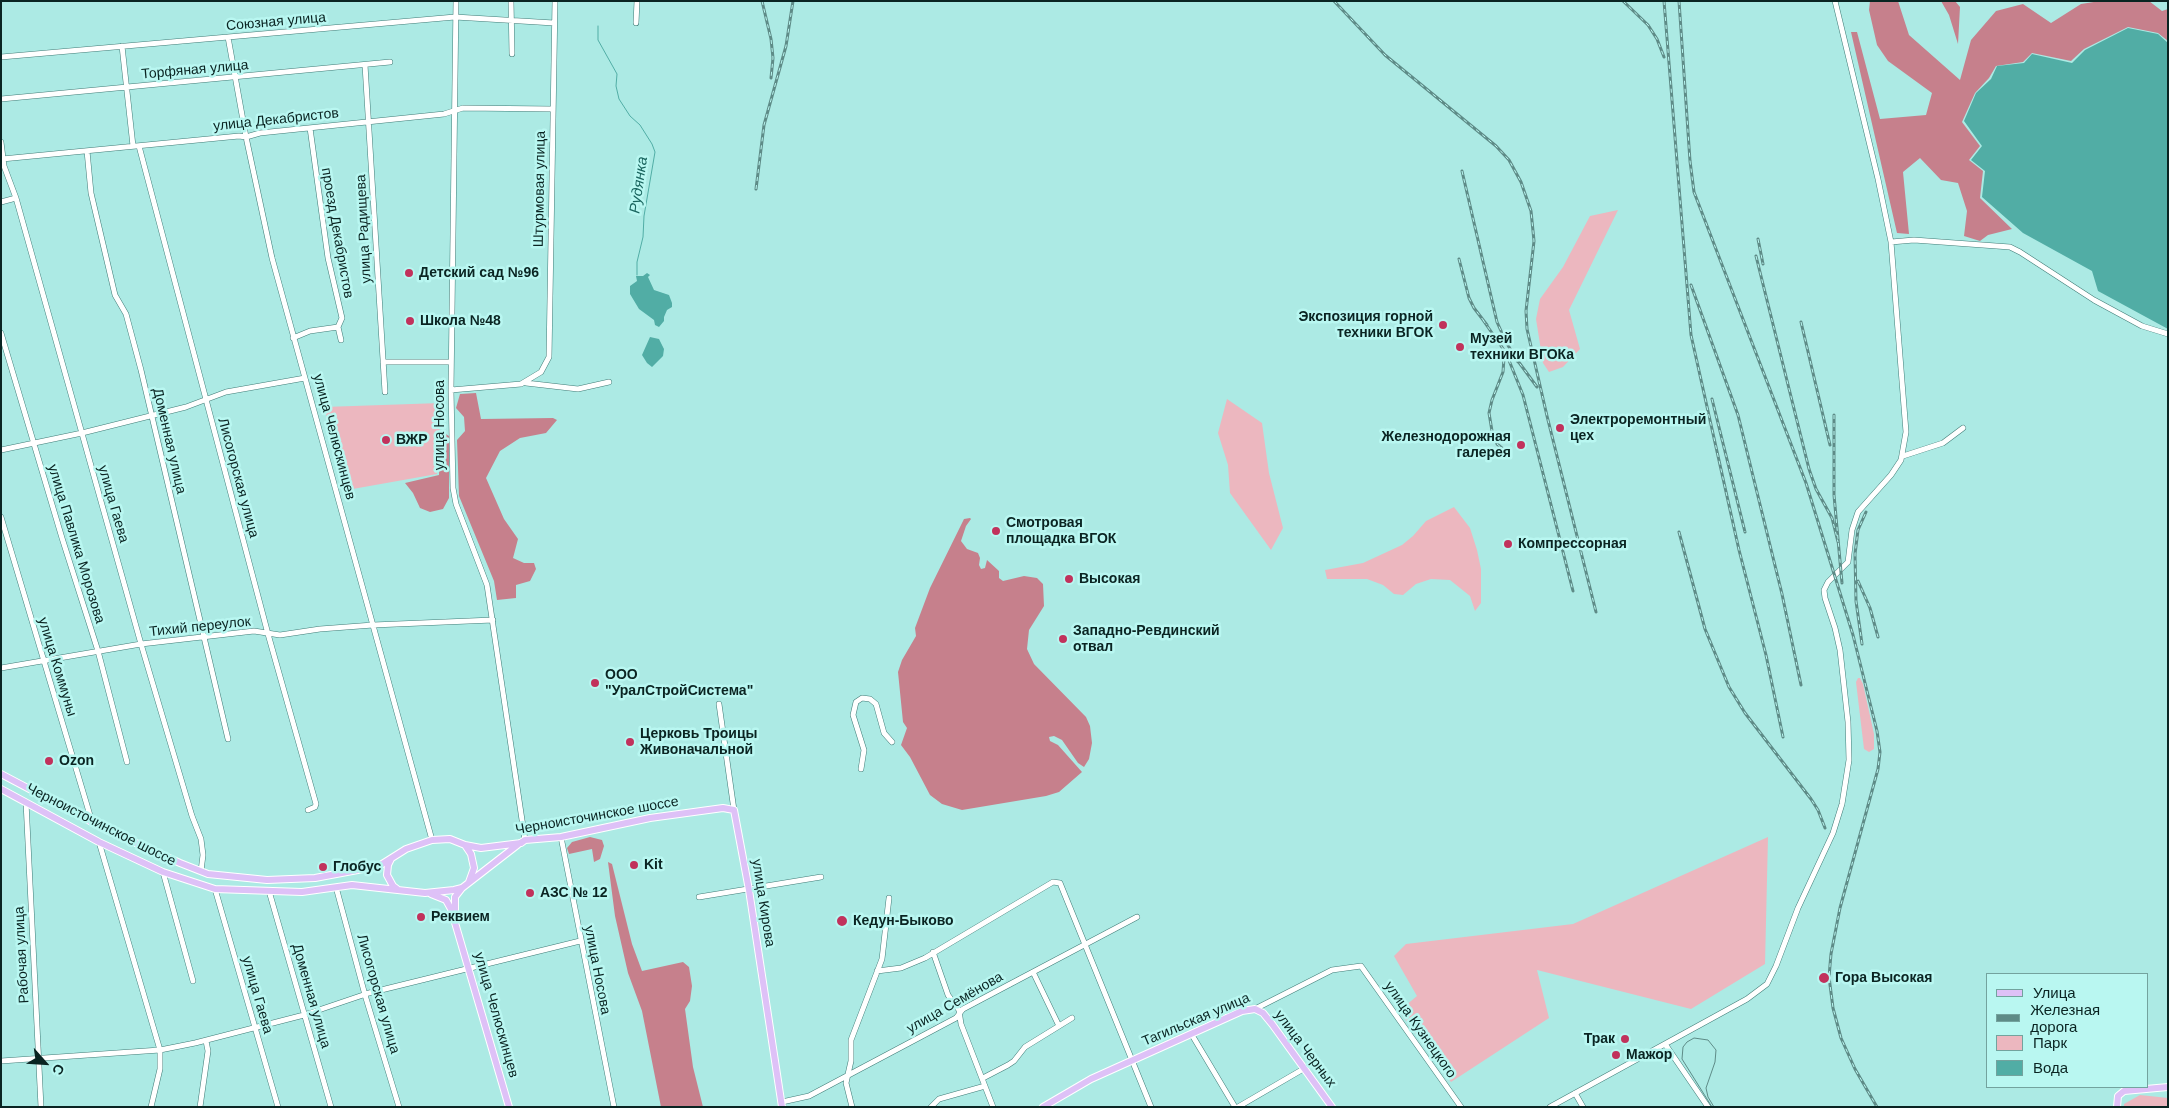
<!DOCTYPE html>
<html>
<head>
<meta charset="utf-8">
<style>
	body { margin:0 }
	#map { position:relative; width:2169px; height:1108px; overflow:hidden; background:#aceae4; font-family:Helvetica,sans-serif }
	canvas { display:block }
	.frame { position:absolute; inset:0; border:2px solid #0a2422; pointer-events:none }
	.legend { position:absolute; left:1986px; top:973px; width:162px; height:115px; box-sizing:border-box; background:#b9f7f1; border:1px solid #73a39e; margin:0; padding:6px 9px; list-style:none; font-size:15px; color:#0a2422 }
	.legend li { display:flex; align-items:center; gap:10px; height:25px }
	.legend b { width:25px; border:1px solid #73a39e }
	.north { position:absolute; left:20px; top:1038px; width:50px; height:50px; -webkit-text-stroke:4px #b9f7f1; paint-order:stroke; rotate:116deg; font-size:14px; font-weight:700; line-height:20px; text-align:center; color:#0a2422 }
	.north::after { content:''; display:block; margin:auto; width:18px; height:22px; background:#0a2422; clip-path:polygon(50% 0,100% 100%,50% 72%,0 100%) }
</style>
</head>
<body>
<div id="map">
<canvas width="2169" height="1108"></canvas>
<div class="frame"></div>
<ul class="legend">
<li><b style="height:6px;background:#dec1f7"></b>Улица</li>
<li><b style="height:6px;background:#5e8b87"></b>Железная дорога</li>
<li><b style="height:14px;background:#ecb7bf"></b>Парк</li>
<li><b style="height:14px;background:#51ada5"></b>Вода</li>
</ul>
<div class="north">С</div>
</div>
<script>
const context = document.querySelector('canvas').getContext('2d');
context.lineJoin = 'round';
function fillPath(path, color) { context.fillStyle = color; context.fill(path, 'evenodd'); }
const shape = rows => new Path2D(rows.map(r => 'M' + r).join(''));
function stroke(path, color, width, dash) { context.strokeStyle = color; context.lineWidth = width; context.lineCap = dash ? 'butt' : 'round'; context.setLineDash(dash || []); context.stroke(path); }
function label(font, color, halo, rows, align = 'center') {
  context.font = font + ' Helvetica,sans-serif'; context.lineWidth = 5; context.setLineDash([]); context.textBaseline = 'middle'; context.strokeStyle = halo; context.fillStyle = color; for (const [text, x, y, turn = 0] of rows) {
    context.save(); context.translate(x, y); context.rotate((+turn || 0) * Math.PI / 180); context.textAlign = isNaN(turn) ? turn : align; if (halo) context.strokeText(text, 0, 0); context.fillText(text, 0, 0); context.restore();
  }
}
fillPath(shape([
	[1618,210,1569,310,1580,349,1563,367,1549,372,1543,363,1536,319,1540,299,1563,267,1590,216],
	[1227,399,1262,423,1269,473,1283,528,1271,550,1230,493,1228,465,1218,433],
	[441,403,437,474,347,490,324,407],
	[1454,507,1470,528,1477,550,1481,569,1481,603,1475,611,1470,596,1450,580,1431,579,1416,584,1403,595,1394,594,1383,585,1367,579,1327,579,1325,570,1363,563,1402,545,1413,536,1426,521],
	[1858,678,1860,678,1863,684,1874,734,1874,749,1869,752,1864,749,1856,682],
	[1768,837,1765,964,1691,1009,1537,970,1549,1018,1451,1082,1399,1011,1417,996,1394,956,1406,944,1573,924],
	[2140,1095,2168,1098,2168,1107,2124,1107,2124,1104]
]), '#ecb7bf');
fillPath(shape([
	[1870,1,1898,1,1909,35,1960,80,1971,40,1996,11,2023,4,2051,23,2081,4,2100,1,2149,1,2162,11,2168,9,2168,41,2158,33,2128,27,2084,49,2071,61,2032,53,2023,62,1996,66,1989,78,1975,93,1962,122,1980,146,1969,160,1983,171,1980,198,2012,229,1988,235,1980,241,1964,236,1967,211,1958,183,1941,180,1920,158,1903,172,1909,234,1897,233,1851,32,1857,32,1880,119,1926,115,1932,93,1888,61,1877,45,1869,10],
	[1941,1,1955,1,1960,7,1958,44,1949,15],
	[476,393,481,419,553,418,557,420,546,433,520,438,500,451,486,478,504,519,518,539,513,558,524,563,534,563,536,569,530,581,516,585,516,598,497,600,494,581,459,496,457,440,465,431,464,417,456,408,460,394],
	[444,433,449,436,449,498,443,509,430,512,420,508,413,493,405,483,439,475,440,434],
	[970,518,971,519,966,526,961,541,967,549,978,553,980,558,979,565,981,569,985,568,987,560,999,571,999,578,1003,581,1024,576,1037,578,1043,584,1044,606,1029,630,1027,649,1034,664,1086,717,1090,726,1092,743,1089,759,1084,767,1078,763,1062,740,1054,736,1049,737,1050,741,1058,745,1082,772,1059,792,1046,796,962,810,942,804,930,795,910,757,901,745,907,728,903,722,898,672,902,660,916,636,915,628,930,588,964,519],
	[590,837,602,840,604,846,600,859,594,862,592,849,569,854,567,848,572,842],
	[608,862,612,864,632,944,642,971,683,962,689,967,692,986,690,1001,685,1009,693,1067,703,1107,661,1107,642,1011,628,973,615,916]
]), '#c6808c');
fillPath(shape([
	[2128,28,2158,34,2168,43,2168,329,2098,291,2092,271,2023,233,1982,197,1985,171,1971,160,1982,146,1964,121,1976,93,1991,79,1997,66,2024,63,2032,54,2072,63,2085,50],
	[647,273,650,275,648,277,654,290,669,295,672,303,672,307,667,310,664,317,664,321,659,327,655,325,654,320,639,309,630,294,630,286,637,281,636,276,643,276],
	[650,337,659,339,664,349,663,356,652,367,647,363,642,355]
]), '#51ada5');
stroke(shape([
	[598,26,598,40,617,74,616,86,619,99,630,116,640,125,652,144,655,152,644,216,643,237,637,262,637,275]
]), '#51ada5', 1);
const minor = shape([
	[456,1,451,390,453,488,456,504,487,585,525,840],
	[511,1,512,54],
	[636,23,637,1],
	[228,37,246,137,272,258,432,840],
	[122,46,133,146],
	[1,57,455,17,554,23],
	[365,65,385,392],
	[1,99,390,62],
	[310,128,328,258,342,318,338,327,341,340],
	[1,142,4,166,16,198,141,644,192,816,201,839,203,855,201,871],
	[139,146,268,634,316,804,315,807,308,810],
	[87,151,91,193,115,295,126,314,141,370,228,739],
	[2,159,239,136,246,137,260,133,444,114,463,108,552,109],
	[1,202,16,198],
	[1891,242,1914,240,2010,247,2020,252,2094,300,2142,326,2168,334],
	[1,333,62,538,98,651,127,762],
	[293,338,310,331,338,327],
	[383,362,451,362],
	[526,383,578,389,609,382],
	[451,390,521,384,541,372,549,357,555,1],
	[1,450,82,433,186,407,226,392,305,378],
	[1903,456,1943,443,1963,428],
	[1,517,92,822],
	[1,668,141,644,254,631,280,635,320,629,373,625,493,620],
	[719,704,734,810],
	[861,769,864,750,853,715,856,702,862,698,870,699,876,704,884,733,892,742],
	[26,802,41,1107],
	[561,837,614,1107],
	[99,842,160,1050,160,1069,151,1107],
	[163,872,193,981],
	[336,887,365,995,399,1107],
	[215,889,278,1107],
	[269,891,331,1107],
	[699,897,821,877],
	[933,952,948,995,959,1010,961,1024,993,1107],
	[877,971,901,968,925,958,1053,882,1060,883,1151,1107],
	[1033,972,1059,1026],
	[1255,1009,1332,970,1361,966,1461,1107],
	[1192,1035,1235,1107],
	[1665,1044,1708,1107],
	[1,1061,160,1050,195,1043,304,1015,369,993,580,941],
	[983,1078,1008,1065,1014,1061,1025,1047,1072,1018],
	[1575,1093,1583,1107],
	[782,1102,809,1096,956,1018,963,1009,1137,917],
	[200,1107,208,1051,206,1041],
	[852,1107,846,1083,851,1061,851,1040,882,959,889,898],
	[931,1107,939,1099,985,1086],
	[1238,1107,1305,1068],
	[1550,1107,1747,999,1767,984,1776,966,1798,908,1833,833,1842,804,1849,760,1848,722,1840,650,1835,628,1825,598,1824,590,1828,582,1848,562,1852,530,1858,512,1891,475,1901,460,1906,432,1891,242,1878,179,1835,1]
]);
const major = shape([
	[1,774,105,829,180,863,208,874,267,880,315,878,379,866,406,849,432,840,450,839,465,845,471,854,474,868,469,882],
	[1,789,99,842,163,872,215,889,302,892,352,885,425,893,454,890,462,888,520,843],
	[465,845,481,848,521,843,525,840,561,837,650,818,723,808,734,810,749,890,782,1107],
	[391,859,388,865,387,875,393,886,397,889],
	[431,894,446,900,451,909,509,1107],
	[455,910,455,897,462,888],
	[1043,1107,1091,1079,1242,1011,1255,1009,1263,1013,1272,1024,1332,1107],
	[2117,1107,2118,1096,2124,1091,2168,1087]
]);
stroke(minor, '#407c77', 6);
stroke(major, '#fff', 8);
stroke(minor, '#fff', 5);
stroke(major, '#dec1f7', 6);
stroke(shape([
	[1712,1107,1682,1059,1683,1047,1687,1042,1694,1038,1708,1040,1716,1050,1715,1062,1706,1088,1708,1097,1714,1107]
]), '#5e8b87', 1);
const rail = shape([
	[762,1,771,39,773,58,771,78],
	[1334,1,1385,55,1496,146,1509,160,1521,182,1531,211,1534,241,1526,311,1527,329,1547,416,1596,612],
	[1623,1,1648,25,1657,39,1664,57],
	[1664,1,1691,335,1739,550,1766,655,1783,737],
	[1679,1,1690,161,1694,192,1806,483,1853,635,1877,731,1880,752,1878,769,1840,908,1831,954,1829,977,1833,1008,1841,1038,1855,1069,1877,1107],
	[1462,171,1497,322,1506,342,1518,362],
	[756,189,764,125,786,46,793,1],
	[1758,239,1763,264],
	[1756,256,1809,469,1816,489,1832,518,1838,542],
	[1459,259,1469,298,1474,308,1487,325],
	[1691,285,1738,415,1782,594,1801,685],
	[1483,320,1506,353,1523,395,1573,591],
	[1801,322,1830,445],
	[1502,352,1504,358,1503,372,1492,400,1489,413,1492,431,1497,444,1503,449],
	[1515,357,1537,387],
	[1712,399,1745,532],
	[1834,415,1834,495,1842,583],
	[1679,532,1705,629,1729,687,1745,713,1811,799,1818,810,1825,828],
	[1858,581,1870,608,1878,637],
	[1862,644,1856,601,1855,554,1858,530,1866,512]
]);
stroke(rail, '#5e8b87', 3);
stroke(rail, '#b9f7f1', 1, [4]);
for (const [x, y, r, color] of [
	[409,273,5,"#c1325c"],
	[410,321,5,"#c1325c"],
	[1443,325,5,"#c1325c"],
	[1460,347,5,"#c1325c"],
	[1560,428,5,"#c1325c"],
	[386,440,5,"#c1325c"],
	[1521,445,5,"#c1325c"],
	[996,531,5,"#c1325c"],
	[1508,544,5,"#c1325c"],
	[1069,579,5,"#c1325c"],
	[1063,639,5,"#c1325c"],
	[595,683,5,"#c1325c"],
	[630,742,5,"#c1325c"],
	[49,761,5,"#c1325c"],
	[634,865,5,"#c1325c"],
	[323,867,5,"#c1325c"],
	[530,893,5,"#c1325c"],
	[421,917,5,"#c1325c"],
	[842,921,6,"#c1325c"],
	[1824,978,6,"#c1325c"],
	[1625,1039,5,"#c1325c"],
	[1616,1055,5,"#c1325c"]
]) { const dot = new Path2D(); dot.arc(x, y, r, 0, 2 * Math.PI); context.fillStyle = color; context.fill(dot); stroke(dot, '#b9f7f1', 2); }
label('14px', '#0a2422', '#b9f7f1', [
	["Союзная улица",276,22,-5],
	["Торфяная улица",195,70,-5],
	["улица Декабристов",276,120,-6],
	["Штурмовая улица",540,189,-89],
	["улица Радищева",364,229,-93],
	["проезд Декабристов",337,233,80],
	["улица Носова",440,425,-90],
	["улица Челюскинцев",334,437,75],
	["Доменная улица",169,441,77],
	["Лисогорская улица",238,478,75],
	["улица Гаева",113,504,74],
	["улица Павлика Морозова",76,544,73],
	["Тихий переулок",200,627,-6],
	["улица Коммуны",57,667,73],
	["Черноисточинское шоссе",597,816,-10],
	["Черноисточинское шоссе",101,825,27],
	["улица Кирова",763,903,81],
	["Рабочая улица",22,955,-93],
	["улица Носова",597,970,79],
	["Лисогорская улица",378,994,74],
	["улица Гаева",257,995,74],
	["Доменная улица",311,996,74],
	["улица Семёнова",955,1003,-30],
	["улица Челюскинцев",496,1015,74],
	["Тагильская улица",1196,1020,-23],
	["улица Кузнецкого",1420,1030,55],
	["улица Черных",1305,1049,53]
]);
label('bold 14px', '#0a2422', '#b9f7f1', [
	["Детский сад №96",419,273],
	["Экспозиция горной",1433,317,"right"],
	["техники ВГОК",1433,333,"right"],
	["Школа №48",420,321],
	["Музей",1470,339],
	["техники ВГОКа",1470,355],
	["Электроремонтный",1570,420],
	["цех",1570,436],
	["Железнодорожная",1511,437,"right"],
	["галерея",1511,453,"right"],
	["ВЖР",396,440],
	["Смотровая",1006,523],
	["площадка ВГОК",1006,539],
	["Компрессорная",1518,544],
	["Высокая",1079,579],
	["Западно-Ревдинский",1073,631],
	["отвал",1073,647],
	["ООО",605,675],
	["\"УралСтройСистема\"",605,691],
	["Церковь Троицы",640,734],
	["Живоначальной",640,750],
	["Ozon",59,761],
	["Kit",644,865],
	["Глобус",333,867],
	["АЗС № 12",540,893],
	["Реквием",431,917],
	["Кедун-Быково",853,921],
	["Гора Высокая",1835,978],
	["Трак",1615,1039,"right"],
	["Мажор",1626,1055]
], 'left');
label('italic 15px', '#19645e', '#b9f7f1', [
	["Рудянка",639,185,-82]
]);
</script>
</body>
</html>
